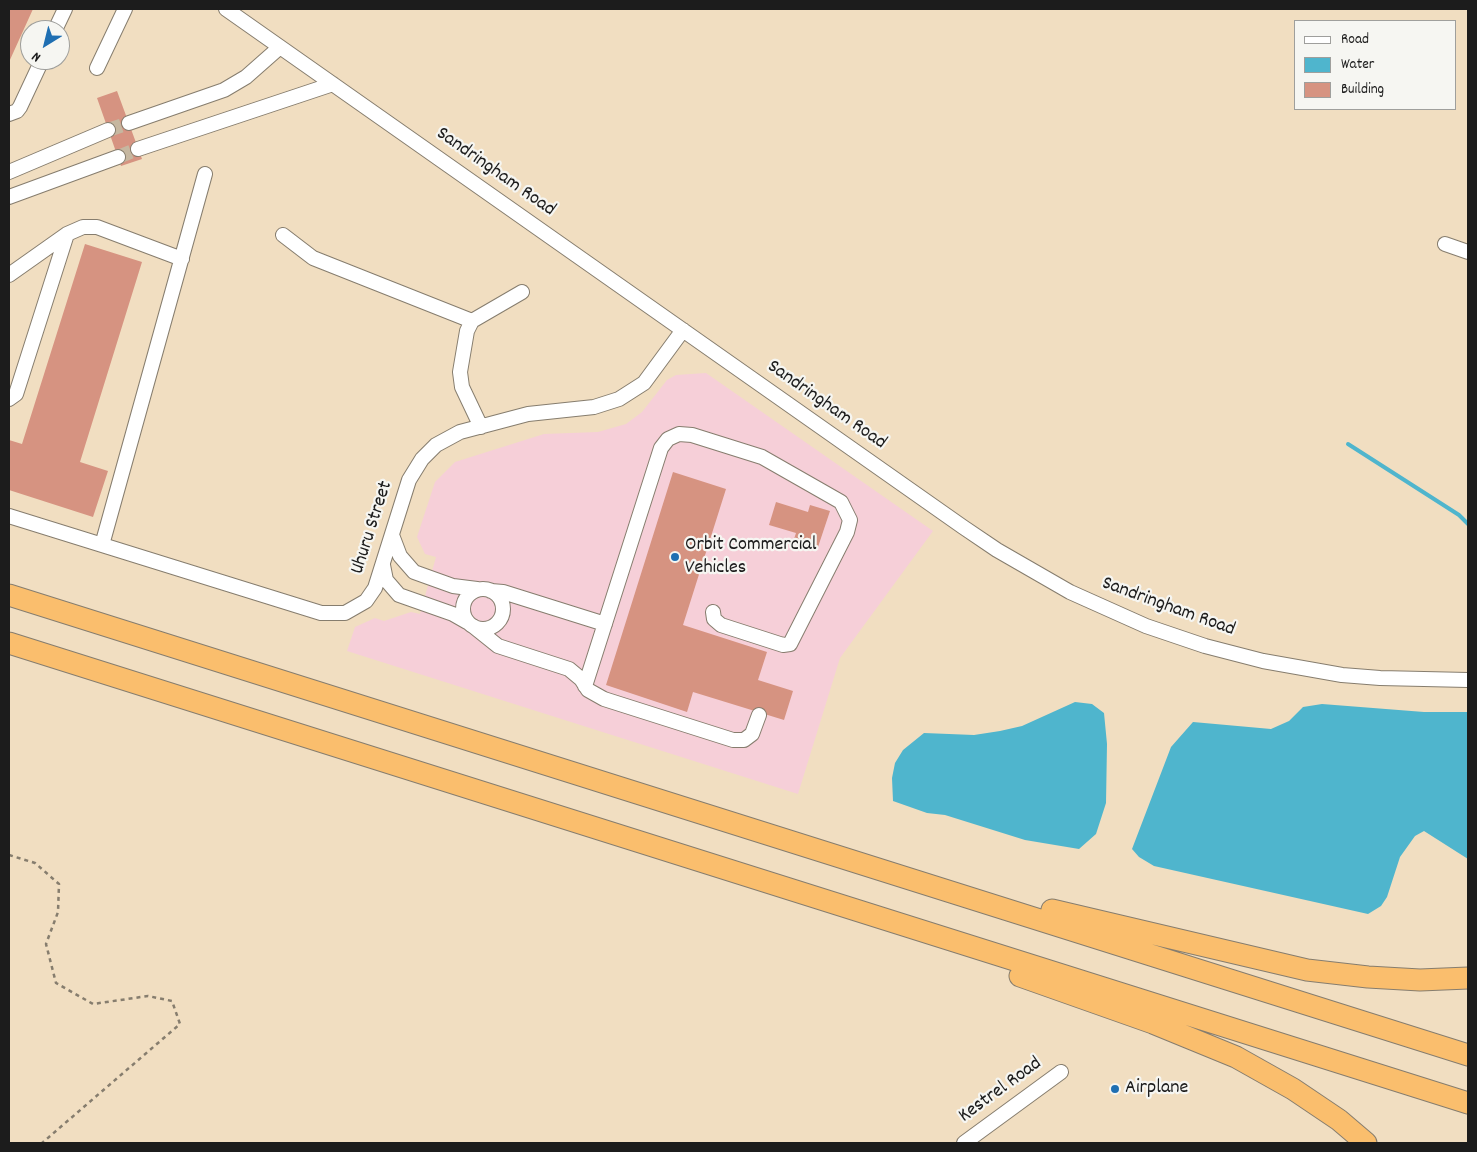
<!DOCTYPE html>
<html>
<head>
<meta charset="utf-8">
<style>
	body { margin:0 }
	#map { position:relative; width:1477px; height:1152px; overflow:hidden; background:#f1dec1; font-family:Dekko,sans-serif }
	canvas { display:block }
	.frame { position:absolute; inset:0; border:10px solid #1c1c1c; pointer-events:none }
	.legend { position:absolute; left:1294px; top:20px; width:162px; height:90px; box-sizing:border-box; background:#f6f6f2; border:1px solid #9f9f9c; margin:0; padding:6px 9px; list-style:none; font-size:15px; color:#1c1c1c }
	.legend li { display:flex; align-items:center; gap:10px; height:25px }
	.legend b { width:25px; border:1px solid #9f9f9c }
	.north { position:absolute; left:20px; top:20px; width:50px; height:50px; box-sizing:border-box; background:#f6f6f2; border:1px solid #9f9f9c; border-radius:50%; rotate:216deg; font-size:14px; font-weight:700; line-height:20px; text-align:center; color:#1c1c1c }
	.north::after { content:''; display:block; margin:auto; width:18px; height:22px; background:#1f6fb2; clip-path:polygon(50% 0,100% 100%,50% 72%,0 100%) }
</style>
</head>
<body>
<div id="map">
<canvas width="1477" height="1152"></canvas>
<div class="frame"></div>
<ul class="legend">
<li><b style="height:6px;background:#fff"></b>Road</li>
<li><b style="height:14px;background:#4fb5cd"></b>Water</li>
<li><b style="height:14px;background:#d69381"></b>Building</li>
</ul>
<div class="north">N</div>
</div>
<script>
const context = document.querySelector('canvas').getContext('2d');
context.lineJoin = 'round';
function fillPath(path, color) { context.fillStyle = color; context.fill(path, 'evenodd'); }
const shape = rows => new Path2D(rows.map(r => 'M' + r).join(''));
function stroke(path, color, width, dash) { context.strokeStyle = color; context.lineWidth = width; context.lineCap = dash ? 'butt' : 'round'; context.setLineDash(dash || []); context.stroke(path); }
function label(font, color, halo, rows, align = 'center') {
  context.font = font + ' Dekko,sans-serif'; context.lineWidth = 4.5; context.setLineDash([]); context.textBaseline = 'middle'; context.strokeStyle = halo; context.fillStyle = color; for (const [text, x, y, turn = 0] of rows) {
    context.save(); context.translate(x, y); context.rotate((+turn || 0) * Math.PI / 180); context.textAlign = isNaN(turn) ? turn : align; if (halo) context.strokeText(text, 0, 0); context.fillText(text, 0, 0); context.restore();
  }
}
fillPath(shape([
	[706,373,933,531,840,658,798,794,347,651,355,627,375,618,384,621,411,612,420,614,436,557,425,554,417,537,435,482,455,462,544,434,598,432,626,424,642,412,667,380,676,375]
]), '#f6cfd8');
fillPath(shape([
	[1075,702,1092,704,1104,713,1107,744,1106,803,1096,834,1079,849,1025,840,945,815,927,813,893,801,892,778,895,763,903,750,924,733,974,735,1000,731,1022,726],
	[1322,704,1424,712,1468,712,1468,859,1424,831,1415,836,1400,857,1387,897,1381,906,1368,914,1154,866,1139,857,1132,849,1171,747,1193,722,1271,729,1289,721,1303,707]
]), '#4fb5cd');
stroke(shape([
	[1348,444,1459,515,1468,524]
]), '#4fb5cd', 4);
fillPath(shape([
	[9,9,33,9,9,62],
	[117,91,142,159,121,166,97,98],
	[85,244,142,262,80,462,108,471,93,517,9,490,9,440,22,444],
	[673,472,726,489,683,625,767,652,758,680,793,691,784,720,693,692,687,712,606,685],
	[776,502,808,512,810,505,830,511,818,547,794,539,796,533,769,525]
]), '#d69381');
stroke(shape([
	[108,130,129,123],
	[118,157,138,149]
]), '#c6b7a0', 14, [14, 7]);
const minor = shape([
	[226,9,963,527,997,550,1070,592,1146,626,1205,646,1263,661,1342,675,1380,678,1468,680],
	[55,30,65,9],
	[97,68,125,9],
	[9,114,17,111,20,107,42,60],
	[129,123,224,90,246,77,280,47],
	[138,149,333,84],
	[9,172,108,130],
	[9,197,118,157],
	[283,235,313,258,472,321],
	[1445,244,1468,252],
	[9,275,67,234,83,227,97,227,182,259],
	[9,399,16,394,67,234],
	[481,427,462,387,460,372,467,331,472,321,522,292],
	[9,516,321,613,345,613,366,601,375,588,409,480,422,459,436,445,460,432,528,414,594,407,619,399,644,383,683,330],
	[392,535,400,556,414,572,453,586,477,589],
	[102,545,205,174],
	[383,565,386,580,399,595,453,614,467,622],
	'463 609a20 20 0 1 1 40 0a20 20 0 1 1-40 0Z',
	[491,591,503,592,605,624],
	[473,626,498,646,569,669,581,679,588,690,604,699,733,740,744,740,752,734,759,715],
	[585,686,661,448,668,439,679,434,692,435,762,457,841,502,850,520,847,532,790,644,783,645,721,625,714,619,713,612],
	[964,1143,1061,1072]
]);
const highway = shape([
	[9,595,1468,1055],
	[9,643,1468,1103],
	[1052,910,1307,970,1368,977,1420,980,1468,978],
	[1020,976,1153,1023,1236,1057,1293,1089,1339,1120,1366,1143]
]);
stroke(minor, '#867d6e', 16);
stroke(highway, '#867d6e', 23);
stroke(shape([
	[9,855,35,863,59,884,58,912,46,944,56,983,93,1004,148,996,172,1001,180,1024,42,1143]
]), '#867d6e', 2.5, [4, 4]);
stroke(minor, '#fff', 14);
stroke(highway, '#fabe6d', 21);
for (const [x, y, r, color] of [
	[675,557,5,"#1f6fb2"],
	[1115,1089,5,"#1f6fb2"]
]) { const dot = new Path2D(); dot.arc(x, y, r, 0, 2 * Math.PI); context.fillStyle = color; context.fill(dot); stroke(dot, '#f6f6f2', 2); }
label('20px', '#1c1c1c', '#f6f6f2', [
	["Sandringham Road",495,173,35],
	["Sandringham Road",826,406,35],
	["Uhuru Street",373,528,-72],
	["Sandringham Road",1168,608,20],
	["Kestrel Road",1001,1091,-36]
]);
label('20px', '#1c1c1c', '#f6f6f2', [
	["Orbit Commercial",685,546],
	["Vehicles",685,569],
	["Airplane",1125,1089]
], 'left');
</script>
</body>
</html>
